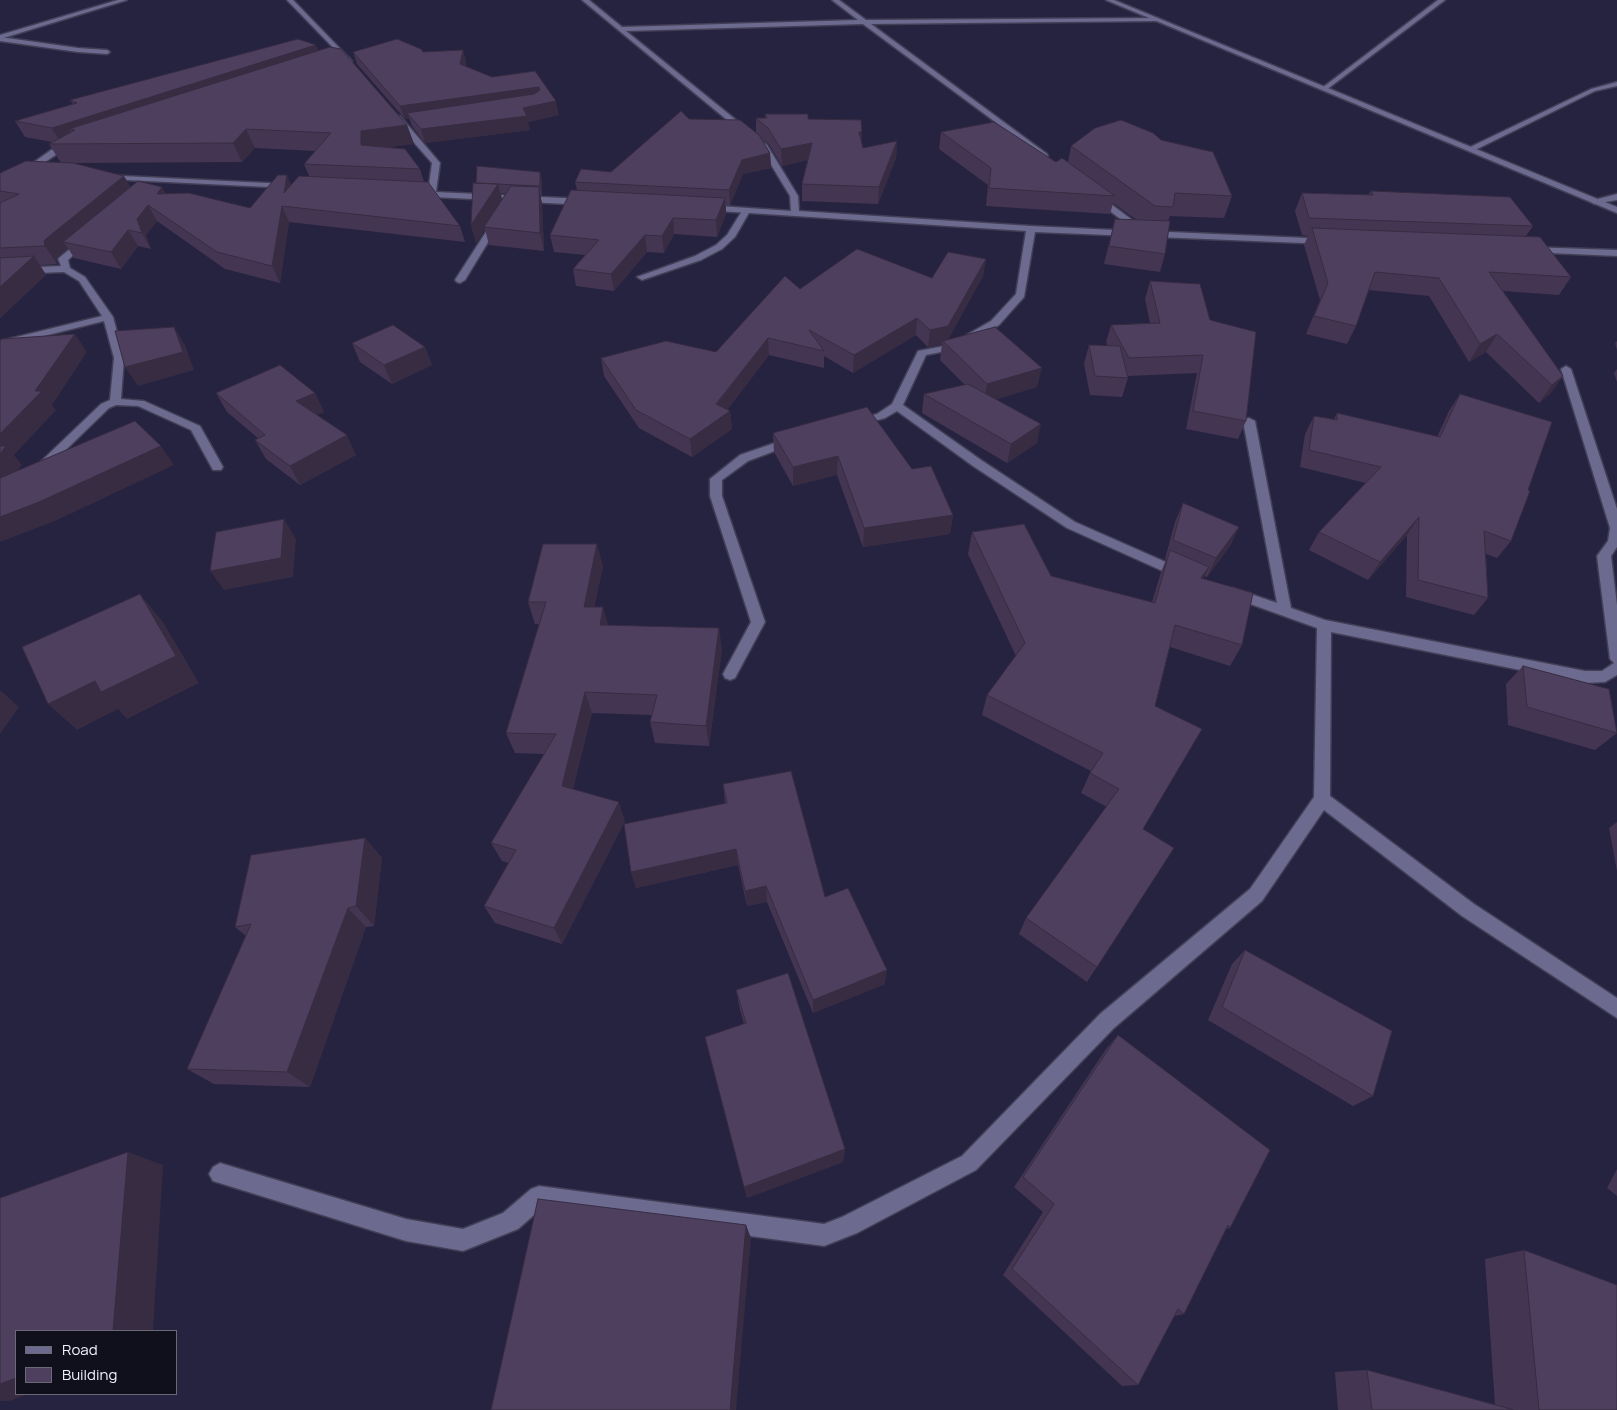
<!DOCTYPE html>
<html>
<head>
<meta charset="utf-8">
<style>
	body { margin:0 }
	#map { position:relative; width:1617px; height:1410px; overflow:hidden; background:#262341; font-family:Manrope,sans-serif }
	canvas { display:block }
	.legend { position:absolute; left:15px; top:1330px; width:162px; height:65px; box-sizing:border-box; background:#100f1c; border:1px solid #6a6976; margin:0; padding:6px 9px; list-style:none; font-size:15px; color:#f1f1fd }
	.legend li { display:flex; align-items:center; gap:10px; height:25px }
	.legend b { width:25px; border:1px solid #6a6976 }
</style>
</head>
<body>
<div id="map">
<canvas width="1617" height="1410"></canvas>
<ul class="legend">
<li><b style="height:6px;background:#6c6a8e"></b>Road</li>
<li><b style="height:14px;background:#4f3f5f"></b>Building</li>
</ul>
</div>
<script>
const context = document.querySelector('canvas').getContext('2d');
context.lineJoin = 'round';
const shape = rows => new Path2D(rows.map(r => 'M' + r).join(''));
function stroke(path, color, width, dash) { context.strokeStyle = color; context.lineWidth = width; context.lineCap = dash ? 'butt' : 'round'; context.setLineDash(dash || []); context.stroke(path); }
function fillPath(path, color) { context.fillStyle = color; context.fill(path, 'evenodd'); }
const lane = shape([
	[746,208,750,211,735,237,722,249,701,260,645,279,642,280,637,277,695,256,716,245,727,235,742,211,746,208]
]);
const street = shape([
	[287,0,293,0,352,61,352,63,348,63,287,0],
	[582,0,589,0,622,27,858,20,832,0,839,0,866,20,1158,18,1156,21,871,24,1047,154,1048,156,1044,158,863,24,626,31,767,145,798,196,799,211,1031,226,1136,231,1093,198,1093,194,1096,193,1147,231,1330,239,1330,243,1327,244,1035,232,1024,297,999,325,956,349,926,355,903,405,981,460,1075,522,1186,571,1188,574,1186,577,1176,577,1067,528,973,466,897,411,885,418,860,425,852,425,850,423,852,421,877,414,892,404,918,351,949,345,991,321,1016,294,1026,231,703,210,703,206,706,205,791,211,790,196,761,148,582,0],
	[1438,0,1445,0,1326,90,1322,90,1322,88,1438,0],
	[0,37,78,48,107,50,110,52,107,54,78,52,0,41,0,37],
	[1617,82,1617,86,1595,91,1473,151,1466,149,1591,89,1617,82],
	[394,116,400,116,440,163,436,192,585,199,589,202,585,205,415,196,415,192,428,192,432,163,394,120,394,116],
	[73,144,76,144,76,148,57,154,26,175,19,173,51,150,73,144],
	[103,175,288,184,292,186,288,188,106,179,103,179,103,175],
	[1617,194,1617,200,1594,204,1590,201,1617,194],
	[497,218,501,221,465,280,460,283,457,282,455,280,493,221,497,218],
	[86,236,90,239,89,241,68,260,70,268,85,277,113,317,124,358,121,399,144,401,200,426,223,467,221,470,213,470,191,430,138,406,116,405,109,408,43,472,35,472,33,469,101,404,110,400,114,358,104,321,0,347,0,341,102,316,79,281,64,272,12,274,0,270,0,264,13,268,61,266,58,259,60,257,86,236],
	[1529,247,1617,250,1617,256,1526,252,1526,248,1529,247],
	[1566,366,1571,369,1617,509,1617,547,1611,556,1617,605,1617,675,1605,682,1585,683,1331,632,1330,796,1474,904,1617,998,1617,1018,1462,916,1324,810,1262,901,1114,1028,976,1170,857,1233,824,1246,542,1208,518,1229,463,1251,406,1241,213,1181,209,1174,213,1167,220,1163,406,1219,463,1229,503,1213,531,1189,539,1186,824,1224,842,1217,962,1156,1100,1014,1250,889,1314,797,1317,628,1228,596,1226,593,1228,590,1233,588,1277,603,1243,421,1245,419,1249,418,1255,421,1291,608,1325,620,1585,671,1602,671,1614,663,1610,659,1597,556,1608,541,1610,528,1561,369,1566,366],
	[792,437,798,441,796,443,748,461,722,480,722,496,765,622,735,678,730,680,725,678,723,674,751,622,710,496,710,479,740,455,792,437]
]);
const secondary = shape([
	[118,0,127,0,0,39,0,35,118,0],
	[1106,0,1114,0,1617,207,1617,213,1106,0]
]);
stroke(lane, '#423e56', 3);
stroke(street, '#423e56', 3);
stroke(secondary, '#423e56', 3);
fillPath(lane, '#6c6a8e');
fillPath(street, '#6c6a8e');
fillPath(secondary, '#6c6a8e');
fillPath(shape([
	[463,50,466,62,466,67,559,115,528,122,530,130,425,143,412,126,409,118,405,119,357,64,353,52,423,52],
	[318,51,407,125,414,144,388,147,420,169,424,182,460,226,465,242,289,222,280,283,225,269,157,221,146,235,151,249,138,246,121,269,74,258,68,248,56,259,57,264,40,265,46,275,0,318,0,173,61,163,49,144,52,142,25,137,15,121,73,104,70,100],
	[255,148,315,151,304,164,309,176,291,185,250,208,130,187,74,163,242,162],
	[765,114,808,119,862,132,862,142,863,148,897,141,896,158,878,204,802,201,802,184,808,160,782,166,769,144,761,138,770,153,771,168,743,174,730,205,726,205,726,214,717,237,674,234,664,253,647,252,614,291,576,286,573,269,585,255,554,252,550,235,577,190,575,182,611,172,689,119,756,133,756,118,765,118],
	[941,132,1056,162,1068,162,1071,146,1232,196,1224,218,1170,216,1168,221,1165,254,1160,272,1104,264,1115,219,1137,220,1113,203,1110,214,986,206,988,185,939,149],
	[542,180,542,195,540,195,542,204,544,251,489,245,485,229,476,243,471,225,476,183],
	[500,193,506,193,502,199],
	[1371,191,1533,226,1526,236,1571,277,1559,295,1503,291,1563,376,1550,394,1539,403,1486,352,1469,362,1429,296,1369,290,1356,326,1347,344,1306,334,1320,300,1304,245,1308,236,1302,235,1295,211,1302,193,1368,195],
	[986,259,983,276,948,339,1037,387,997,399,1037,443,1007,463,922,413,924,394,965,385,940,360,942,344,928,347,916,335,853,373,824,356,824,368,769,355,727,410,730,411,732,429,692,457,639,428,604,376,601,358,716,352,800,289,932,278],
	[1150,281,1210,320,1246,421,1238,439,1186,429,1197,373,1128,376,1128,378,1122,397,1090,395,1084,364,1089,345,1108,346,1106,342,1111,325,1150,323,1145,299],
	[1617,341,1617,350,1615,343],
	[352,343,425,347,432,365,392,384,360,362],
	[1617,369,1617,382,1614,373],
	[216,393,315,393,324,412,317,415,356,455,300,485,266,459,255,440,258,438,227,412],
	[1460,394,1511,541,1497,558,1486,554,1488,598,1474,615,1406,597,1407,535,1368,580,1309,550,1319,532,1366,483,1300,467,1305,434,1314,416,1334,419,1337,413,1437,437,1449,411],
	[773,433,912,469,953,515,950,534,863,547,837,475,793,486,774,452],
	[1183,503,1239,527,1230,546,1207,577,1204,576,1203,579,1242,645,1230,666,1170,647,1155,706,1143,829,1174,848,1087,982,1019,934,1026,918,1107,807,1081,793,1091,771,982,715,987,695,1016,656,968,554,972,532,1051,576,1152,602,1161,572,1166,560,1165,559,1175,522],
	[603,566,594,607,603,607,608,626,722,649,709,746,655,743,650,722,652,715,592,713,573,789,625,821,562,944,495,923,484,906,509,863,502,861,491,843,544,754,515,753,506,733,539,624,535,624,528,602],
	[1523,666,1617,733,1595,750,1508,725,1506,684],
	[723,784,825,897,885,984,813,1013,767,902,747,906,738,865,636,888,631,872,725,803],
	[1617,822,1617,871,1609,828],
	[365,838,382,858,374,926,366,927,310,1087,214,1084,187,1069,246,936,235,927],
	[1245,950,1373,1096,1353,1106,1208,1020,1232,964],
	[736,990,845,1149,843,1162,747,1198,744,1187,744,1024,740,1010],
	[1118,1035,1230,1228,1226,1229,1184,1314,1174,1316,1138,1385,1122,1386,1003,1275,1043,1212,1014,1187,1106,1049],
	[1617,1169,1617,1196,1607,1188],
	[1524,1250,1617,1410,1338,1410,1335,1372,1367,1370,1495,1405,1485,1259]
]), '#443652');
fillPath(shape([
	[316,45,322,60,75,130,69,129,76,140,61,144,52,128],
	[463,50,466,62,463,77,460,64],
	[539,87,542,100,407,113,409,118,405,119,400,106],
	[556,101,559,115,528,122,530,130,425,143,421,129],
	[407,125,414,144,367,150,361,145,361,131],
	[246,129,255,148,242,162,233,143],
	[859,132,862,132,861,148],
	[897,141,896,158,878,204,879,187],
	[812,143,812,159,782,166,781,149],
	[770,153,771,168,743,174,730,205,729,190,742,160],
	[540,172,542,180,542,195,540,186],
	[287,175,294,191,284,193],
	[124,176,134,193,63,242,68,248,56,259,57,264,45,246,44,241,47,238],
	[498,184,503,202,484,227,485,229,476,243,471,225],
	[162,187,171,202,157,194],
	[539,187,542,204,544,251,540,233],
	[725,198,726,214,717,237,716,220],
	[148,205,157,221,146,235,151,249,142,233,137,219],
	[282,206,289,222,280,283,272,266],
	[673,218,674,234,664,253,662,236],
	[128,230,138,246,121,269,111,252],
	[645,235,647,252,614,291,611,274],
	[34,256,46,275,0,318,0,287],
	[986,259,983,276,946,344,943,341,942,344,928,347,930,330],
	[917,318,916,335,853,373,854,355],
	[174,327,185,345,194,370,138,386,125,367],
	[75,334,87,352,52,405,56,410,14,455,22,465,8,483,0,488,0,434,35,391],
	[1497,334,1486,352,1469,362,1480,344],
	[768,338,769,355,721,418,730,411,732,429,692,457,690,439],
	[425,347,432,365,392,384,384,365],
	[1042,368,1037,387,984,403,987,384],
	[1563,376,1550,394,1539,403,1552,385],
	[315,393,324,412,306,420,296,401],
	[1041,424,1037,443,1007,463,1011,444],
	[347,435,356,455,300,485,290,466],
	[161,446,174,465,55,521,0,542,0,517],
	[838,456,837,475,793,486,793,467],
	[953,515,950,534,863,547,864,528],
	[1419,517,1407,535,1368,580,1380,562],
	[284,519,296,539,293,577,224,590,210,571],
	[1239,527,1230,546,1207,577,1216,558],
	[597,544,603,566,590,629,584,607],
	[1209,567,1199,588,1201,578],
	[140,594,163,622,199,683,127,719,118,709,77,730,48,704],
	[603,607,609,628,600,625],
	[719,628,722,649,709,746,706,726],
	[0,690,19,707,0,734],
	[585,692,592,713,569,805,562,786],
	[619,802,625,821,562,944,554,928],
	[365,838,382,858,374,926,356,906],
	[736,849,738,865,636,888,631,872],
	[766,886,767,902,747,906,745,891],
	[348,908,366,927,310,1087,287,1072],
	[887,970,885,984,813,1013,813,1000],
	[845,1149,843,1162,747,1198,744,1187],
	[128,1152,163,1165,153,1331,113,1331],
	[746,1225,751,1238,736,1410,730,1410],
	[16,1378,16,1394,28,1394,9,1401,0,1401,0,1384]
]), '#372c42');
const building = shape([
	[298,39,316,45,52,128,15,121,77,103,70,100,298,39],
	[397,39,421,49,423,52,463,50,460,64,492,77,535,71,556,101,523,108,527,116,421,129,407,113,534,94,540,90,539,87,400,106,353,52,397,39],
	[330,47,341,49,407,125,361,131,361,145,405,149,420,169,304,164,331,133,246,129,233,143,49,144,75,130,69,129,330,47],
	[681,111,689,119,740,120,759,135,770,153,742,160,729,190,575,182,581,169,611,172,681,111],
	[765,114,808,114,808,119,861,120,862,132,859,132,863,148,897,141,879,187,802,184,812,143,781,149,768,128,756,118,767,118,765,114],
	[1121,120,1153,133,1161,140,1213,152,1232,196,1175,193,1173,207,1155,206,1071,146,1095,128,1121,120],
	[994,122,1056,162,1062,158,1115,196,989,188,991,168,941,132,994,122],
	[26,161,73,163,124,176,47,238,44,241,45,246,0,248,0,203,19,194,0,191,0,173,26,161],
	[477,166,540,172,540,186,476,183,477,166],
	[278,175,287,175,284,193,299,176,428,182,460,226,282,206,272,266,217,252,148,205,137,219,142,233,128,230,111,252,63,242,138,181,162,187,157,194,189,193,250,208,278,175],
	[473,183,498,184,471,225,473,183],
	[511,186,539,187,540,233,484,227,511,186],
	[571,190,725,198,716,220,673,218,662,236,645,235,611,274,573,269,599,240,550,235,571,190],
	[1371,191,1510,197,1533,226,1309,218,1302,193,1373,195,1371,191],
	[1115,219,1170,221,1165,254,1109,246,1115,219],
	[1312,228,1540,237,1571,277,1489,272,1563,376,1552,385,1497,334,1480,344,1439,278,1375,272,1356,326,1314,316,1328,283,1312,228],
	[857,249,932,278,948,252,986,259,948,326,930,330,917,318,854,355,809,330,824,351,768,338,716,404,730,411,690,439,636,410,601,358,666,341,716,352,785,276,800,289,857,249],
	[34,256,0,287,0,258,34,256],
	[1150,281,1200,284,1210,320,1256,332,1246,421,1193,411,1203,355,1129,358,1111,325,1160,323,1150,281],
	[393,325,425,347,384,365,352,343,393,325],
	[174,327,183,352,125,367,115,331,174,327],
	[995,327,1042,368,987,384,943,341,995,327],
	[75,334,35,391,42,391,0,434,0,341,2,339,75,334],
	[1089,345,1120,346,1128,378,1095,376,1089,345],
	[280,365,315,393,296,401,347,435,290,466,255,440,265,435,216,393,280,365],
	[968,384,1041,424,1011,444,924,394,968,384],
	[1460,394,1552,422,1528,490,1530,491,1511,541,1484,531,1488,598,1418,580,1419,517,1380,562,1319,532,1381,467,1309,450,1314,416,1337,420,1337,413,1440,437,1460,394],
	[867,407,912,469,931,466,953,515,864,528,838,456,793,467,773,433,867,407],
	[135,421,161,446,39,502,0,517,0,478,135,421],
	[0,446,6,446,0,454,0,446],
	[1183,503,1239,527,1216,558,1173,540,1183,503],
	[284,519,281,558,210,571,216,532,284,519],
	[1024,524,1051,576,1155,603,1170,550,1209,567,1201,578,1253,593,1242,645,1175,625,1155,706,1202,729,1143,829,1174,848,1097,967,1026,918,1119,789,1090,773,1103,753,987,695,1025,643,972,532,1024,524],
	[543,544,597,544,584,607,603,607,600,625,719,628,706,726,650,722,657,695,585,692,562,786,619,802,554,928,484,906,516,850,491,843,556,734,506,733,546,602,528,602,543,544],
	[140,594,176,656,101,692,95,681,48,704,22,647,140,594],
	[1523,666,1609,689,1617,733,1527,707,1523,666],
	[791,771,825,897,848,888,887,970,813,1000,766,886,745,891,736,849,631,872,624,824,727,803,723,784,791,771],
	[365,838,356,906,348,908,287,1072,187,1069,251,924,235,927,251,855,365,838],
	[1245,950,1392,1031,1373,1096,1222,1007,1245,950],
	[788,973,845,1149,744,1187,705,1037,746,1023,736,990,788,973],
	[1118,1035,1270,1150,1230,1228,1228,1225,1184,1314,1178,1309,1138,1385,1012,1269,1054,1204,1023,1177,1118,1035],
	[128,1152,113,1331,16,1331,16,1378,0,1384,0,1198,128,1152],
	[538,1199,746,1225,730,1410,491,1410,538,1199],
	[1524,1250,1617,1285,1617,1410,1539,1410,1524,1250],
	[1367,1370,1514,1410,1372,1410,1367,1370]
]);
fillPath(building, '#4f3f5f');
stroke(building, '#372c42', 1);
</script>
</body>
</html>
